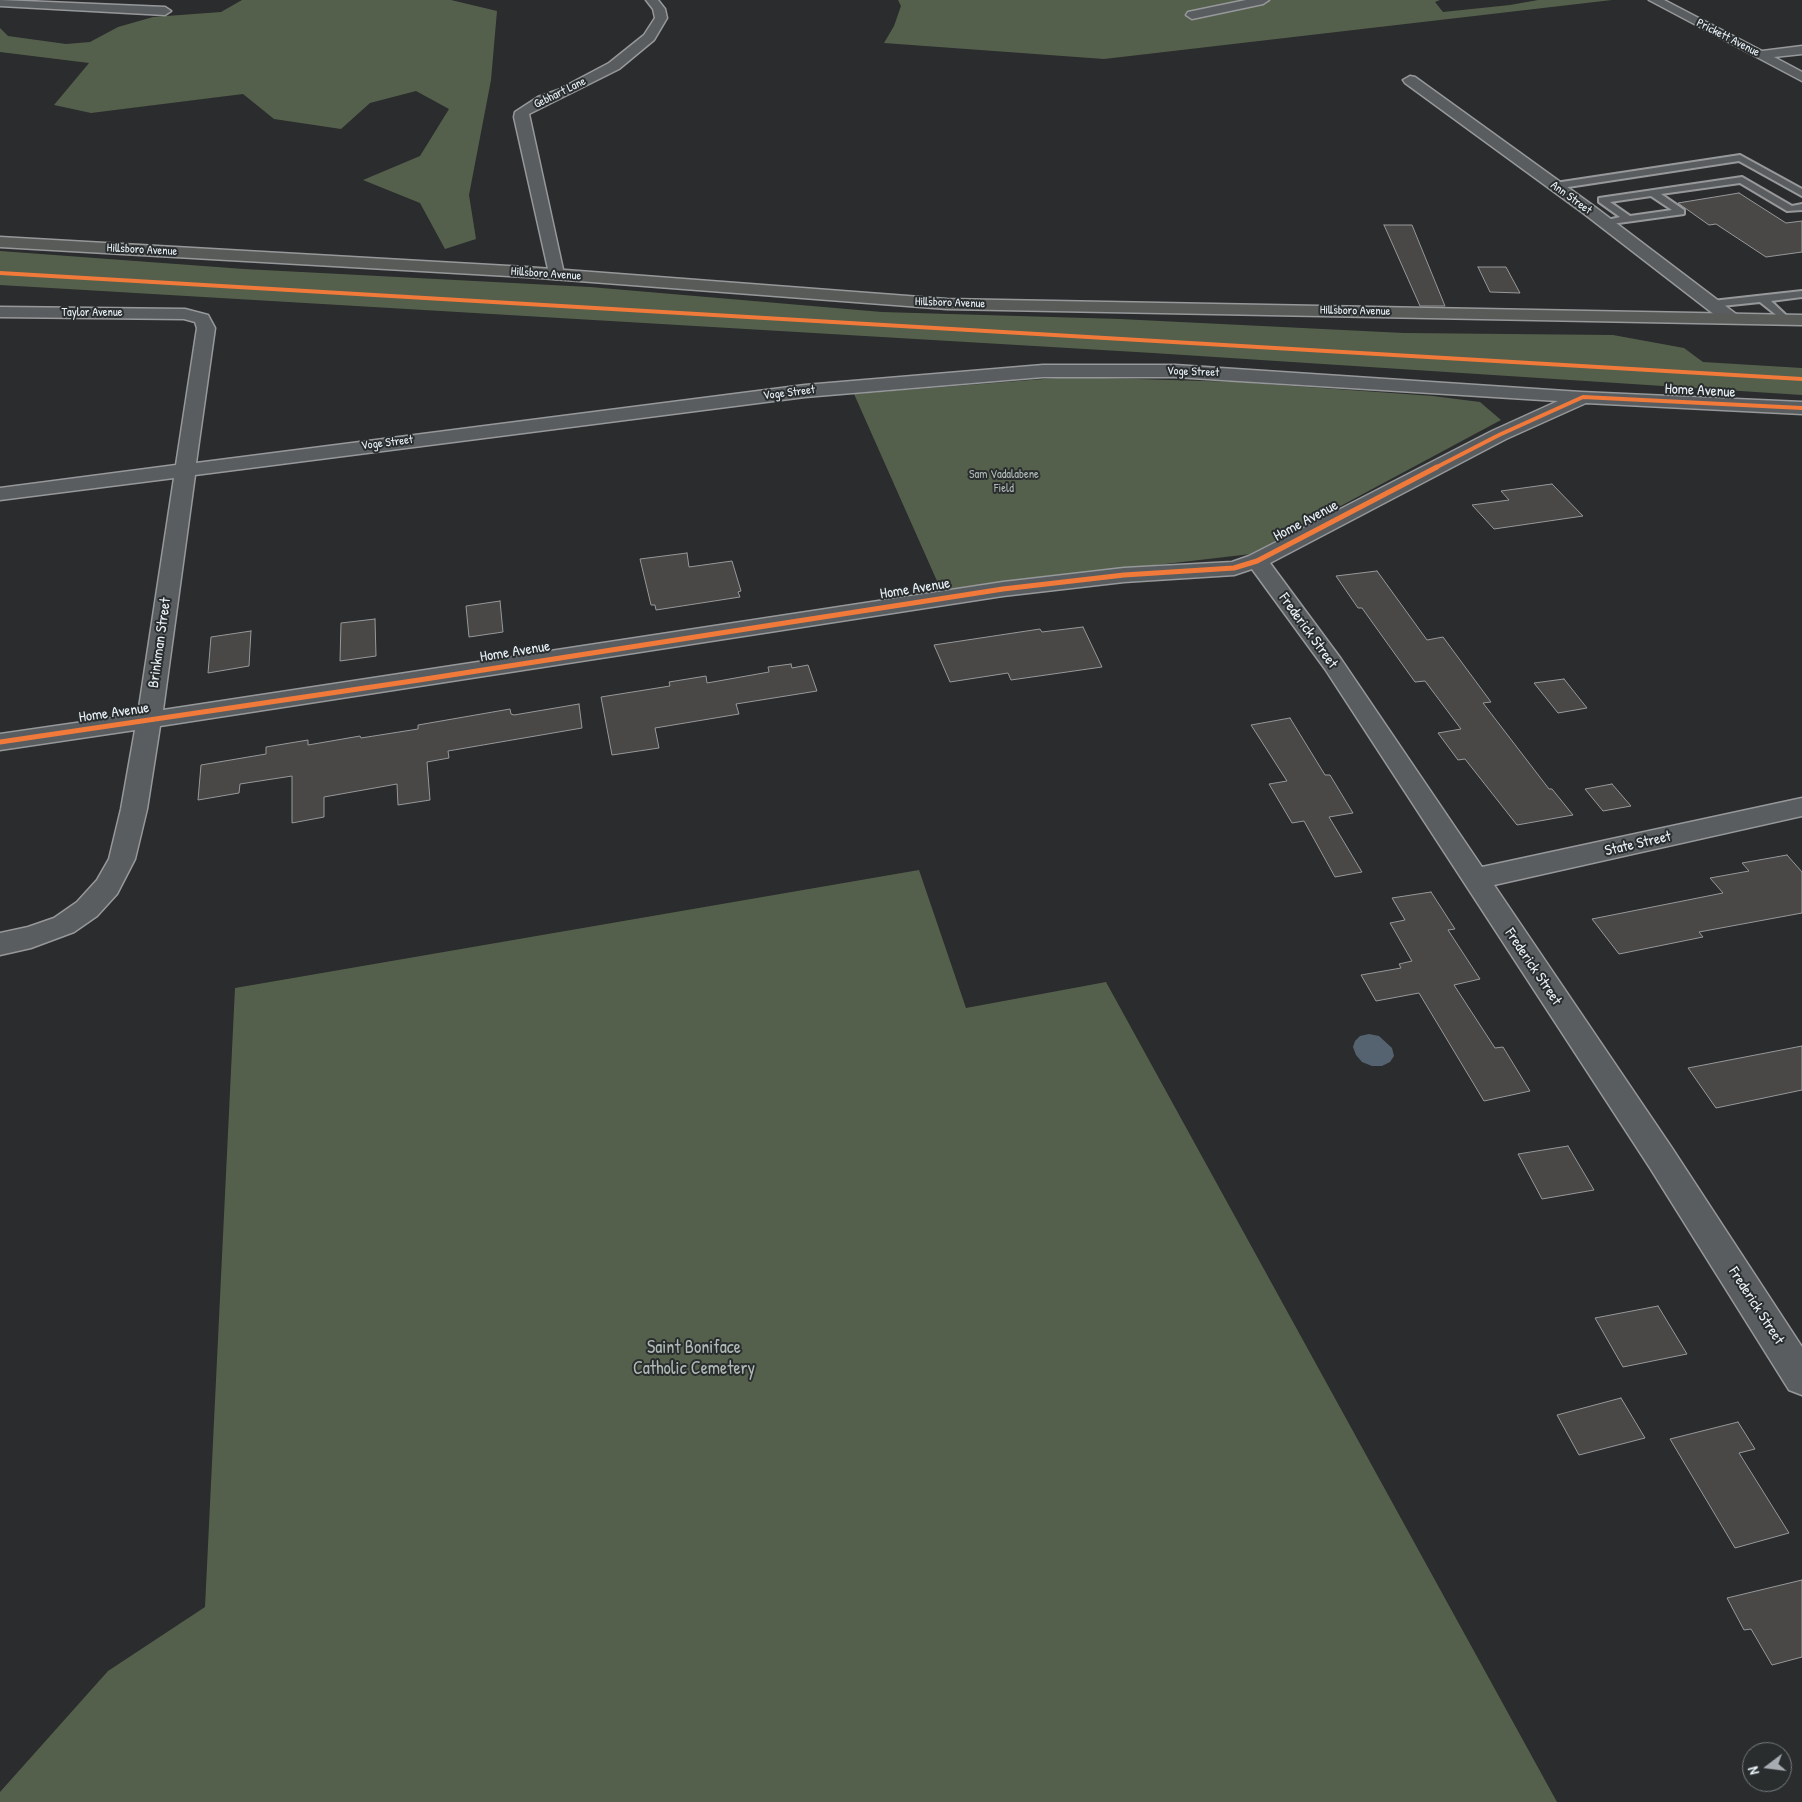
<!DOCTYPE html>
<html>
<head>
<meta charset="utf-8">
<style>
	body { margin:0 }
	#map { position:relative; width:1802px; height:1802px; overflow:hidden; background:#2b2c2d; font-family:"Patrick Hand",sans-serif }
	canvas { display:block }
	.north { position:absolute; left:1742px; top:1742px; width:50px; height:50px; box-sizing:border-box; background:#2a2d2e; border:1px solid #767b7f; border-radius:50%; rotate:255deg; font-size:14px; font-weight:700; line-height:20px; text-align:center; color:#e8f1f8 }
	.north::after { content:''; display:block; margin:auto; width:18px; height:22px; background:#a6acb1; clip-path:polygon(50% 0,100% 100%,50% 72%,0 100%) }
</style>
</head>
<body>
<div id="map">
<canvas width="1802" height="1802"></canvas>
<div class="north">N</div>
</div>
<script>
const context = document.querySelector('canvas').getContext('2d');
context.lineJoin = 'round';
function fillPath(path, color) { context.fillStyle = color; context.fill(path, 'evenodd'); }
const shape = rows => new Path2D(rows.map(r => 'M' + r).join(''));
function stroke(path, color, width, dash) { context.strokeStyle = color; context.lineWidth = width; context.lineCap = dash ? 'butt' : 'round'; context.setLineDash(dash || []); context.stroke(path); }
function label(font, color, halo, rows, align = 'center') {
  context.font = font + ' "Patrick Hand",sans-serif'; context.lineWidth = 4; context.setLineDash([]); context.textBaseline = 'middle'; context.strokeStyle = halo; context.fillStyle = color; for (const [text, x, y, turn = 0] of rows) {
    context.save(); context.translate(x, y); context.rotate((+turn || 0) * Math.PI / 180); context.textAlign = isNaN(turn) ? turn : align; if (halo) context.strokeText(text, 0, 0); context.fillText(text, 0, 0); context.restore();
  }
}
fillPath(shape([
	[242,0,451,0,497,11,491,80,469,195,476,239,445,249,420,203,363,180,420,156,449,109,416,91,370,103,341,129,274,119,243,94,91,113,54,105,89,63,0,52,0,28,8,36,66,44,90,42,118,27,153,17,221,12],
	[898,0,1440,0,1435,2,1443,12,1510,5,1538,0,1612,0,1104,59,884,43,894,26,901,6],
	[0,251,244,269,590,287,882,312,1120,319,1404,333,1613,335,1684,348,1703,362,1802,368,1802,395,1153,353,0,285],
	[1069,377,1238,382,1433,396,1480,402,1501,420,1251,554,941,590,854,394],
	[919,870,966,1008,1106,982,1557,1802,0,1802,0,1792,108,1671,205,1607,235,988]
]), '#54604c');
fillPath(shape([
	[1369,1034,1379,1036,1392,1048,1394,1056,1390,1062,1382,1066,1372,1066,1362,1062,1356,1055,1353,1047,1355,1041,1360,1036]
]), '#54636f');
const building = shape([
	[1739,193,1786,223,1802,221,1802,252,1766,257,1716,224,1709,225,1678,203,1739,193],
	[1384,225,1412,225,1445,306,1420,306,1384,225],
	[1478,267,1506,267,1520,293,1490,292,1478,267],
	[1552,484,1583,516,1494,529,1472,505,1509,500,1501,491,1552,484],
	[687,553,689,567,732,561,741,591,738,592,740,597,656,610,655,605,651,605,640,559,687,553],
	[1377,571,1427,640,1443,637,1491,702,1483,703,1549,789,1552,789,1573,815,1517,825,1465,759,1458,760,1438,733,1461,729,1425,681,1415,682,1362,608,1358,608,1336,576,1377,571],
	[500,601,503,632,469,637,466,606,500,601],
	[375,619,376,656,340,661,341,623,375,619],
	[1083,627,1102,667,1011,680,1008,673,950,682,934,645,1040,629,1042,632,1083,627],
	[251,631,249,666,208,673,211,637,251,631],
	[791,664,792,668,808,665,817,691,736,704,739,714,655,728,659,748,612,755,601,697,670,686,669,682,706,676,707,683,769,672,768,667,791,664],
	[1564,679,1587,708,1558,713,1534,683,1564,679],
	[579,704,582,728,448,751,449,758,427,762,430,800,398,805,397,784,324,797,324,817,292,823,292,776,240,784,239,793,198,800,201,765,266,754,266,747,308,740,308,745,360,736,361,738,418,729,418,725,510,709,511,714,514,715,579,704],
	[1290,718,1325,775,1330,775,1353,813,1329,817,1362,872,1335,877,1304,821,1292,823,1269,784,1287,781,1251,725,1290,718],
	[1612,784,1631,806,1603,811,1585,789,1612,784],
	[1787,855,1802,872,1802,913,1699,932,1703,937,1619,954,1592,919,1723,893,1710,878,1749,871,1742,863,1787,855],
	[1431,892,1455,929,1448,930,1480,979,1454,985,1495,1048,1503,1047,1530,1091,1484,1101,1419,993,1376,1001,1361,975,1401,968,1399,964,1412,961,1390,923,1405,920,1392,898,1431,892],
	[1802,1046,1802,1090,1716,1108,1688,1068,1802,1046],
	[1568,1146,1594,1190,1542,1199,1518,1154,1568,1146],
	[1658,1306,1687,1354,1623,1367,1595,1318,1658,1306],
	[1621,1398,1645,1438,1579,1455,1557,1415,1621,1398],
	[1738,1422,1755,1449,1739,1453,1789,1533,1735,1548,1670,1439,1738,1422],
	[1802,1580,1802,1657,1772,1665,1751,1629,1744,1630,1727,1598,1802,1580]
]);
fillPath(building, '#4a4847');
stroke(building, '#96989a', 1);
const service = shape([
	[1740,155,1802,189,1802,196,1739,161,1555,189,1550,186,1555,183,1740,155],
	[1742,177,1792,206,1802,204,1802,210,1787,211,1740,183,1661,194,1684,210,1684,214,1604,225,1599,222,1620,217,1599,202,1599,198,1742,177],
	[1651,196,1672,210,1630,216,1610,202,1651,196],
	[1802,291,1802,297,1771,301,1790,319,1785,322,1760,302,1712,307,1707,304,1712,301,1802,291]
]);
const minor = shape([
	[0,0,165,7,171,11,165,15,0,6,0,0],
	[646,0,658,0,665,9,667,18,654,40,619,69,529,114,564,274,562,278,556,279,550,278,514,117,515,112,538,97,558,90,609,63,644,35,655,18,653,9,646,0],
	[1246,0,1269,0,1263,4,1192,19,1186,15,1188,12,1246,0],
	[1649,0,1664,0,1762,51,1802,46,1802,54,1774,57,1802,72,1802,81,1649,0],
	[1410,76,1415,77,1595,207,1736,314,1739,318,1736,322,1724,322,1583,213,1405,83,1403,80,1410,76],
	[0,307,185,309,208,315,215,328,196,463,805,385,1043,365,1175,365,1581,392,1802,402,1802,414,1586,403,1506,439,1270,563,1341,659,1482,867,1802,798,1802,816,1494,885,1672,1148,1802,1347,1802,1395,1789,1390,1650,1168,1325,669,1252,569,1234,575,1124,582,1003,596,160,726,147,809,135,859,117,894,97,916,74,932,31,948,0,955,0,933,28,927,54,918,77,902,97,880,109,859,121,809,135,730,0,750,0,734,138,714,174,478,0,500,0,488,176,465,197,328,195,322,184,319,0,317,0,307],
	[1043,377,1175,377,1558,401,1492,431,1249,556,1232,562,1124,568,1003,582,163,710,195,475,805,397,1043,377]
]);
const primary = shape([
	[0,237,526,267,947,299,1802,315,1802,325,947,309,526,277,0,247,0,237]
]);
stroke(service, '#96989a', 4);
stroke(minor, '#96989a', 3);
stroke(primary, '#96989a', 3);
fillPath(service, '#5a5d60');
fillPath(minor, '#5a5d60');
fillPath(primary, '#595b59');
stroke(shape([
	[0,273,1802,379],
	[1435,468,1499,435,1583,397,1802,408]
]), '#f17a3a', 4);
stroke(shape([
	[0,742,419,680,1003,589,1124,575,1234,568,1257,561,1437,467]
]), '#f17a3a', 5);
label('12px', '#e8f1f8', '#2a2d2e', [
	["Prickett Avenue",1728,38,27],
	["Gebhart Lane",560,93,-26],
	["Ann Street",1571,198,36],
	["Hillsboro Avenue",142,250,3],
	["Hillsboro Avenue",546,274,4],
	["Hillsboro Avenue",950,303,2],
	["Hillsboro Avenue",1355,311,1],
	["Taylor Avenue",92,313],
	["Voge Street",1193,372,2],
	["Voge Street",789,393,-7],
	["Voge Street",387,443,-7]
]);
label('12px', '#afbab5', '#2a2d2e', [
	["Sam Vadalabene",1004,475],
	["Field",1004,489]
]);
label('15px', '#e8f1f8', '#2a2d2e', [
	["Home Avenue",1700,391,3],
	["Home Avenue",1306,521,-28],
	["Home Avenue",915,589,-9],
	["Frederick Street",1308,631,54],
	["Brinkman Street",160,643,-82],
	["Home Avenue",515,652,-9],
	["Home Avenue",114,713,-8],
	["State Street",1638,844,-13],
	["Frederick Street",1533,967,56],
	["Frederick Street",1756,1306,57]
]);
label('18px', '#afbab5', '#2a2d2e', [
	["Saint Boniface",694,1348],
	["Catholic Cemetery",694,1369]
]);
</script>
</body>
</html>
